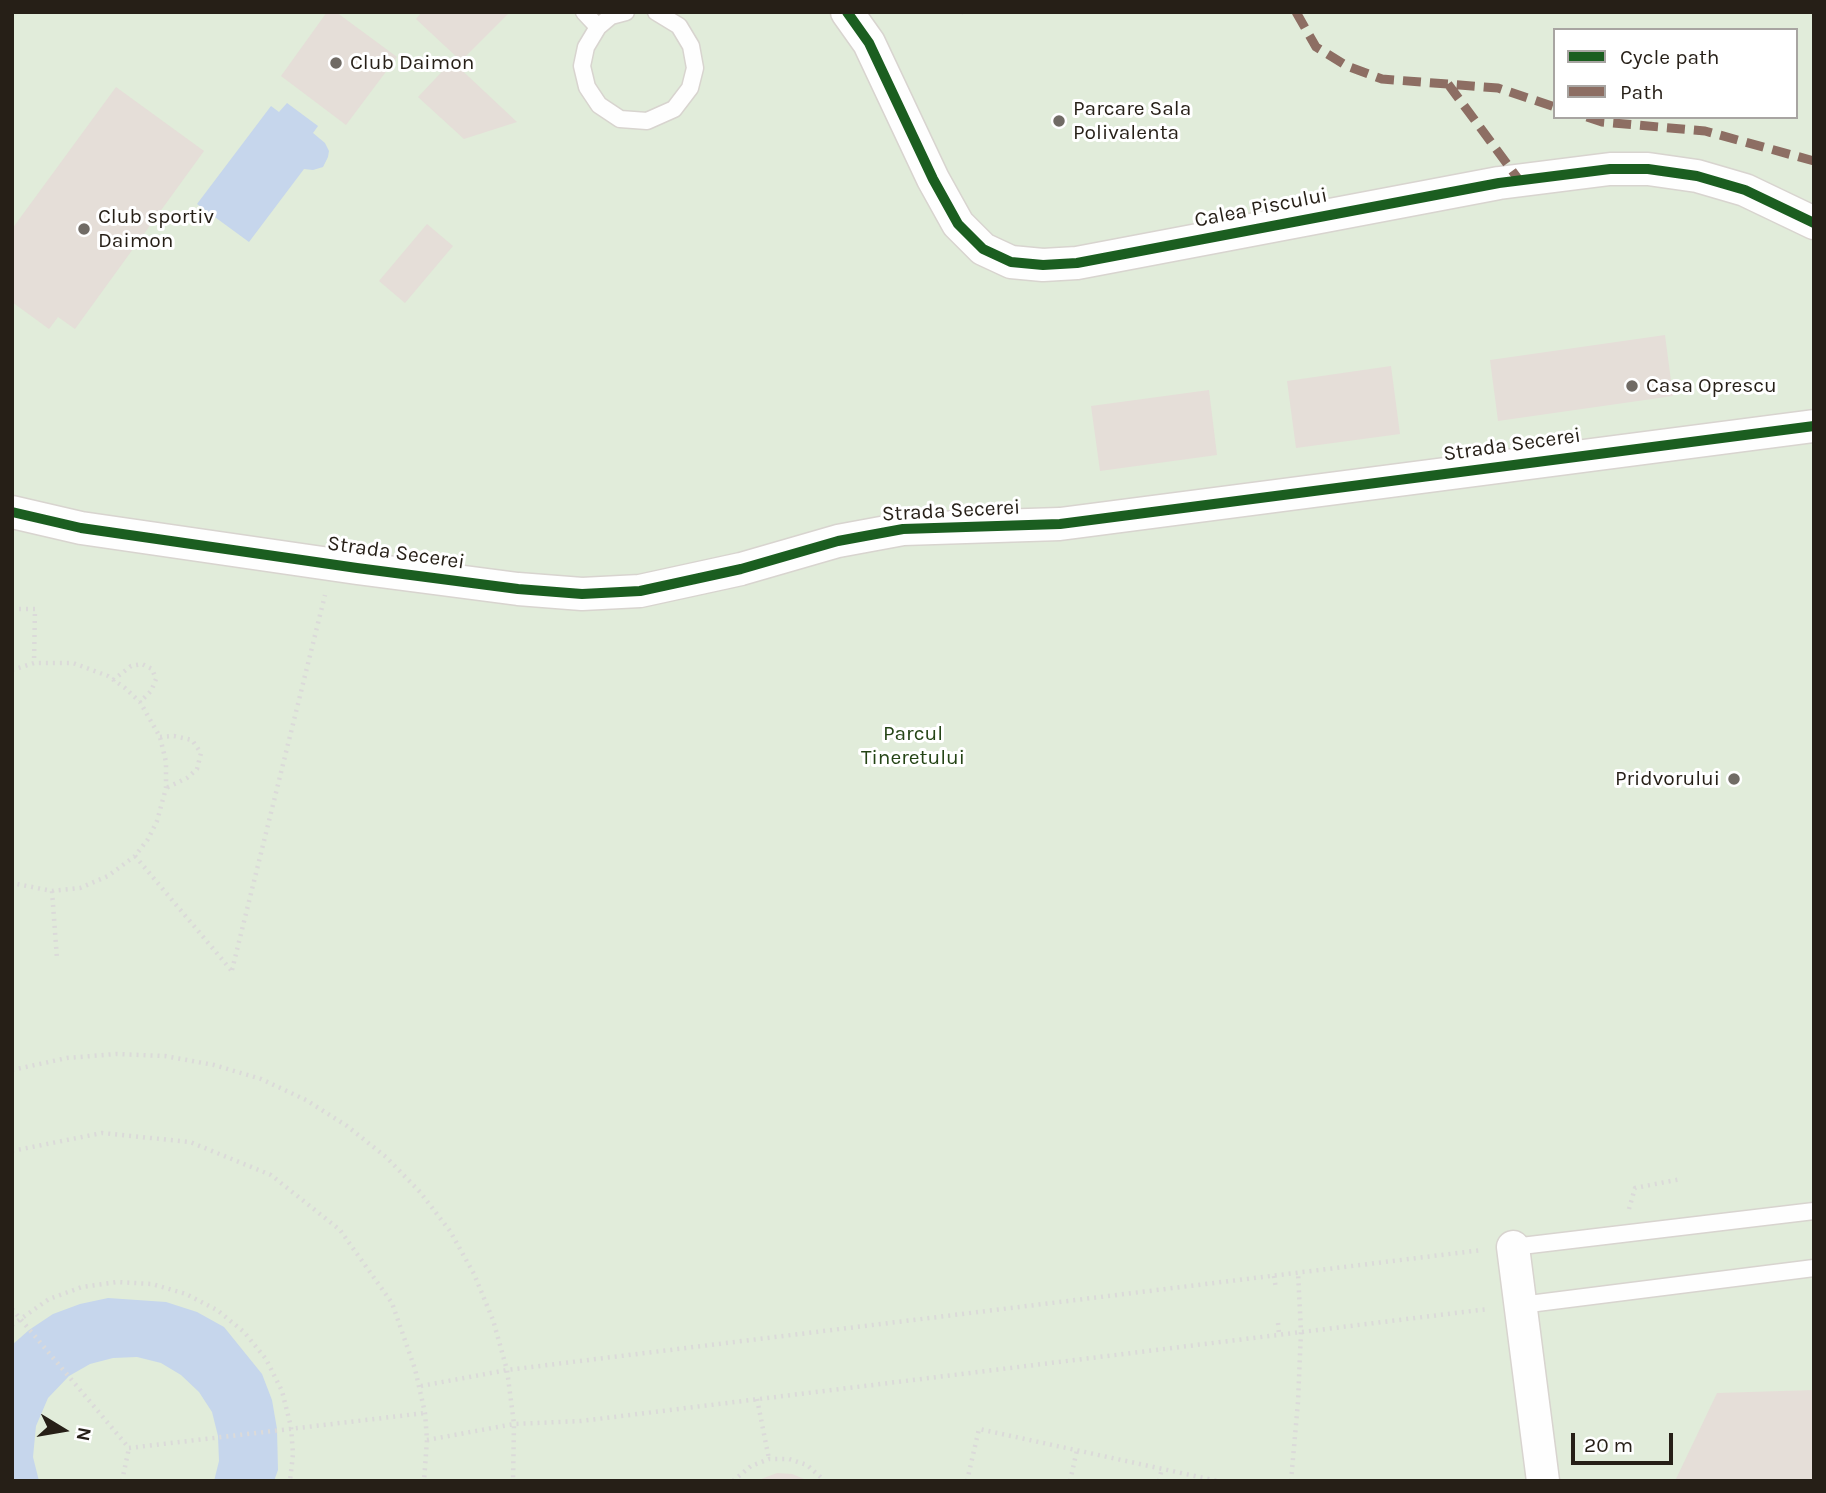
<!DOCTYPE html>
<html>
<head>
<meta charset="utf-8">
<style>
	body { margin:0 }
	#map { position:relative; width:1826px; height:1493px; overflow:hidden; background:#faf8f6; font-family:Karla,sans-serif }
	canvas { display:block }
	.frame { position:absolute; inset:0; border:14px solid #261f17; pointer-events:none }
	.legend { position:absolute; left:1553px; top:28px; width:245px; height:91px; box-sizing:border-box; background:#fff; border:2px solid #a8a5a2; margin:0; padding:9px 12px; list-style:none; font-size:21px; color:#261f17 }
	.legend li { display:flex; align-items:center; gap:14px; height:35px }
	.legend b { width:35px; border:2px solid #a8a5a2 }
	.north { position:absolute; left:28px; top:1395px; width:70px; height:70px; -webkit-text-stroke:5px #fff; paint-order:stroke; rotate:101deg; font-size:19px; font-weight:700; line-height:28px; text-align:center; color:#261f17 }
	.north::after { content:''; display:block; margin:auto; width:24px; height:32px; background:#261f17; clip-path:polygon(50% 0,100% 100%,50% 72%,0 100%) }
	.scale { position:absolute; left:1571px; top:1433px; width:102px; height:32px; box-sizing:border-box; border:4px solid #261f17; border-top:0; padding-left:9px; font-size:21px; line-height:24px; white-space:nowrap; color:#261f17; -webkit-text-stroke:5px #fff; paint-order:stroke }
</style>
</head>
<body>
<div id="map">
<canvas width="1826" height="1493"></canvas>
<div class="frame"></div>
<ul class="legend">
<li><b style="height:9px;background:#1b5e20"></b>Cycle path</li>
<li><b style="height:9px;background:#8d6e63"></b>Path</li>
</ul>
<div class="north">N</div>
<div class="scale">20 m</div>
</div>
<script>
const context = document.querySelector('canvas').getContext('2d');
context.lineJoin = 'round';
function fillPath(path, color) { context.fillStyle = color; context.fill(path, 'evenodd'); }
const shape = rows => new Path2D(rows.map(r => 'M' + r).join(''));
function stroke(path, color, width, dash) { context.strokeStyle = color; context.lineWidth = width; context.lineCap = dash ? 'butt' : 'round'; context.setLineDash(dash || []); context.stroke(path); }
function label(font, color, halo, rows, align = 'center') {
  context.font = font + ' Karla,sans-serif'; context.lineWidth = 6; context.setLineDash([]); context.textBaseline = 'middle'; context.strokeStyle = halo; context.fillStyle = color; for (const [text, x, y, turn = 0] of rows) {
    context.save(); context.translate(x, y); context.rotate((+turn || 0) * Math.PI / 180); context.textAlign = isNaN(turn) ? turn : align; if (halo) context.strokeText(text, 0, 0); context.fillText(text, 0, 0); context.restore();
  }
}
fillPath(shape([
	[12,12,1814,12,1814,1481,12,1481],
	[1555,30,1796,30,1796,117,1555,117]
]), '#e1ecda');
fillPath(shape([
	[287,103,318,126,313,133,325,143,329,151,328,157,323,167,313,170,304,169,249,242,197,204,271,106,279,112],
	[108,1298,166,1302,197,1312,224,1327,262,1374,272,1400,277,1429,278,1470,274,1481,214,1481,219,1461,218,1436,212,1412,199,1392,181,1375,161,1363,137,1357,113,1358,90,1364,69,1376,48,1398,36,1426,33,1457,39,1481,12,1481,12,1345,29,1330,53,1314,80,1304]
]), '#c6d6ec');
fillPath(shape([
	[327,12,336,12,397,57,346,125,281,76],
	[422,12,510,12,461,61,416,19],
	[452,61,517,122,464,139,418,97],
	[116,87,204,151,75,329,58,317,49,329,12,302,12,229],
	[427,224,453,246,405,303,379,281],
	[1665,335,1673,396,1498,421,1490,360],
	[1391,366,1400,434,1296,448,1287,381],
	[1209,390,1217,455,1100,471,1091,406],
	[1814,1390,1814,1481,1675,1481,1717,1393],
	[777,1473,792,1474,809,1481,756,1481]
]), '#e5ded8');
const service = shape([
	[584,12,598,27],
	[626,12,611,16,598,27,586,47,582,66,587,87,599,105,620,119,647,121,674,109,690,88,695,68,691,46,679,26,656,12],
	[1513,1247,1814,1211],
	[1521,1305,1814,1268]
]);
const minor = shape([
	[847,12,869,43,933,179,958,224,983,249,1011,262,1043,265,1077,263,1499,183,1610,169,1648,169,1697,176,1745,190,1814,223],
	[12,512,81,528,357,568,518,589,582,594,640,591,741,569,838,541,903,529,1060,524,1814,426],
	[1513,1247,1543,1481]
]);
stroke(service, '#d8d4cf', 19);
stroke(minor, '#d8d4cf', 35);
stroke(shape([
	[963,12,966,17],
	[12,609,35,609,34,663],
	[12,670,34,663,73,663,108,676,125,688,140,702,160,737,166,762,166,788,157,821,148,839,135,856,108,876,80,888,52,891,12,883],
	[113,680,131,666,142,664,152,669,156,679,151,691,140,702],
	[160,737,174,736,192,740,201,753,197,769,187,778,166,788],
	[135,856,231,970],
	[52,891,57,959],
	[232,970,325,595],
	[12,1070,67,1058,116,1054,165,1056,214,1065,261,1079,306,1100,347,1126,386,1157,420,1192,450,1231,474,1274,493,1320,507,1370,514,1424,513,1481],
	[12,1151,102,1133,190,1142,271,1175,340,1230,392,1303,415,1369,425,1413,427,1440,424,1481],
	[1629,1209,1635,1188,1681,1179],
	[1274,1276,1276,1289],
	[12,1309,129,1448],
	[1278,1323,1279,1334],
	[12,1325,49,1299,82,1287,117,1282,152,1284,186,1294,217,1310,244,1332,266,1359,282,1391,291,1427,293,1454,290,1481],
	[421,1386,507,1370,1482,1250],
	[757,1399,769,1459],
	[427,1440,514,1424,581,1421,1488,1309],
	[129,1448,425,1413],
	[122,1481,129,1448],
	[733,1481,751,1466,769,1459,789,1459,807,1465,825,1481],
	[967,1481,979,1429,1218,1481],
	[1070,1481,1077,1450],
	[1159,1481,1162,1468],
	[1291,1481,1298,1402,1301,1331,1298,1273]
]), '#dbdad9', 4.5, [2, 5]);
stroke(service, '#fefefe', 16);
stroke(minor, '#fefefe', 32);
stroke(shape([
	[1296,12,1316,47,1347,66,1382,79,1498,88,1555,107],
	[1448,84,1519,180],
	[1587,117,1602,122,1705,131,1814,161]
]), '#8d6e63', 9, [18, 9]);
stroke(shape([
	[847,12,869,43,933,179,958,224,983,249,1011,262,1043,265,1077,263,1499,183,1610,169,1648,169,1697,176,1745,190,1814,223],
	[12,512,81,528,357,568,518,589,582,594,640,591,741,569,838,541,903,529,1060,524,1814,426]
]), '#1b5e20', 10);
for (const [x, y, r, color] of [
	[336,63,7,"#706b65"],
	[1059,121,7,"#706b65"],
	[84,229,7,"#706b65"],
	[1632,386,7,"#706b65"],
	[1734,779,7,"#706b65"]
]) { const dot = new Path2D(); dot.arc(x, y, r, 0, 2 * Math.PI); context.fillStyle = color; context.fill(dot); stroke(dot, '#fff', 2.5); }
label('21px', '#261f17', '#fff', [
	["Club Daimon",350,63],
	["Parcare Sala",1073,109],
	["Polivalenta",1073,133],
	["Club sportiv",98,217],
	["Daimon",98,241],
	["Casa Oprescu",1646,386],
	["Pridvorului",1720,779,"right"]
], 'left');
label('21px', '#261f17', '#fff', [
	["Calea Piscului",1261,208,-11],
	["Strada Secerei",1512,445,-8],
	["Strada Secerei",951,511,-3],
	["Strada Secerei",396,553,8]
]);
label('21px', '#244415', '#fff', [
	["Parcul",913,734],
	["Tineretului",913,758]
]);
</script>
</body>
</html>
